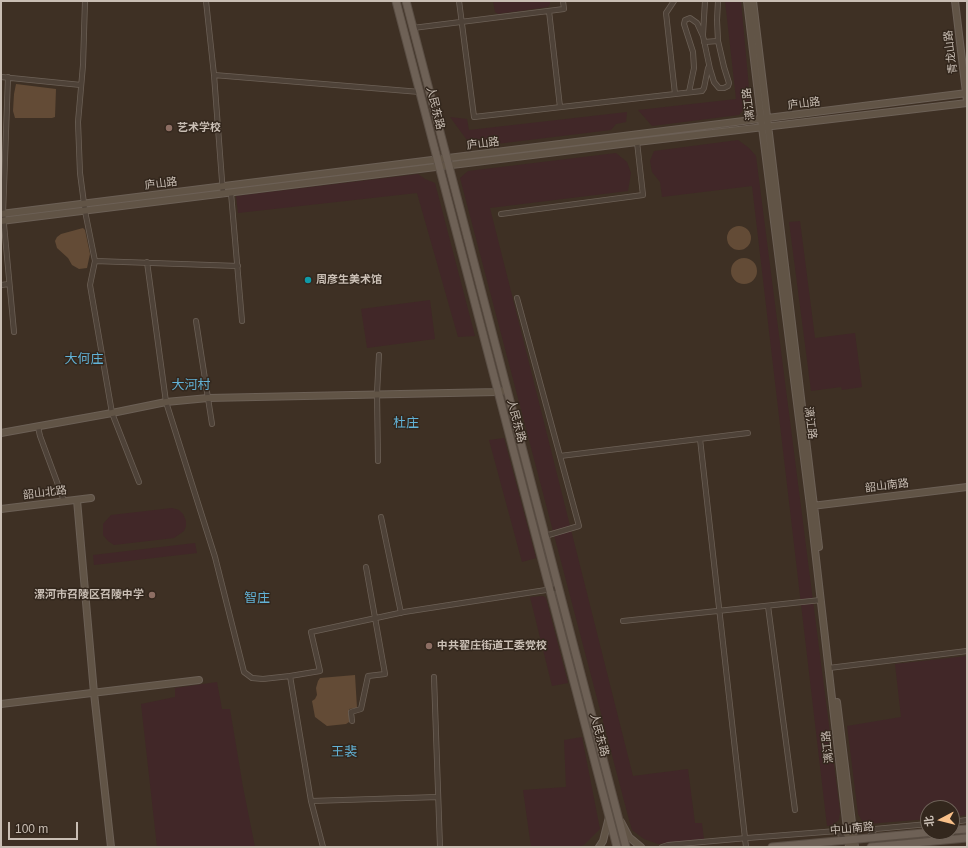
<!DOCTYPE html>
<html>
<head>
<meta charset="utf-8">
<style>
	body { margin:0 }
	#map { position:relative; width:968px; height:848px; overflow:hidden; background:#3e3024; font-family:Arial,"Noto Sans SC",sans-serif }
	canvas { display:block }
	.frame { position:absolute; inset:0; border:2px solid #c9beb4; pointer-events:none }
	.north { position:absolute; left:920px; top:800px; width:40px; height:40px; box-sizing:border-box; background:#33271d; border:1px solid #6f6359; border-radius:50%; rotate:263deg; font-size:11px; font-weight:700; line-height:16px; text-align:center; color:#c9beb4 }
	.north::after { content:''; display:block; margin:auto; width:14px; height:18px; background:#f9c089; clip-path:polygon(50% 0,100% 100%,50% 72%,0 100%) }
	.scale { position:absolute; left:8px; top:822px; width:70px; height:18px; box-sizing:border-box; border:2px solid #c9beb4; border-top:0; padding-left:5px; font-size:12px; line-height:14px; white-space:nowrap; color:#c9beb4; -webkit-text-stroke:3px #33271d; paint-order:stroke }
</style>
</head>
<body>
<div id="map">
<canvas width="968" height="848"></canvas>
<div class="frame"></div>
<div class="north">北</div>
<div class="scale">100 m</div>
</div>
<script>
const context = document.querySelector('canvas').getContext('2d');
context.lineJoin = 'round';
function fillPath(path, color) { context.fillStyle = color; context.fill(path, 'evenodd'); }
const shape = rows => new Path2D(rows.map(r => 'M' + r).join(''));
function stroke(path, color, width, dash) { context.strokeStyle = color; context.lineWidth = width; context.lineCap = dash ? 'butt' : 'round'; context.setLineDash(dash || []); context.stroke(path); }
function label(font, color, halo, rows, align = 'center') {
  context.font = font + ' Arial,"Noto Sans SC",sans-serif'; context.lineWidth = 3; context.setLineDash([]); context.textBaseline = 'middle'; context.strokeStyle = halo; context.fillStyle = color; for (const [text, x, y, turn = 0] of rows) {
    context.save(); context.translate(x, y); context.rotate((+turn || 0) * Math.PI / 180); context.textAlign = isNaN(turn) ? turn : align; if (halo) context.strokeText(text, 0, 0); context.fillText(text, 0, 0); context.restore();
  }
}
fillPath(shape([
	[493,1,550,1,550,4,548,7,498,14,495,12],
	[725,1,741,1,750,99,745,108,739,115,652,126,638,110,736,99],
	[627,112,626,122,616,124,611,130,472,147,450,117,467,119,469,130],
	[738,140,749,148,756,156,840,811,839,820,832,825,827,826,752,186,662,197,660,182,652,172,650,161,654,151],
	[616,153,627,162,631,173,628,191,490,208,633,776,688,769,695,823,702,823,704,839,658,844,644,839,632,830,628,816,460,178,468,171],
	[418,174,425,179,435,183,475,336,458,337,417,193,238,213,236,196],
	[800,221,815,338,855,333,862,387,842,390,841,387,811,391,789,222],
	[430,300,435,339,367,348,361,309],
	[504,438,536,558,522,562,489,440],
	[172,508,179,510,183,514,186,521,186,526,184,531,174,538,114,545,108,541,103,535,103,524,111,515],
	[195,543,197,553,94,565,93,555],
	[543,596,546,598,568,683,552,686,530,597],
	[967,656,967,815,952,817,952,808,928,808,928,819,868,824,862,821,858,814,847,726,901,717,895,664],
	[217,682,222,709,230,709,243,787,255,847,157,847,141,704,175,697,175,688],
	[582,737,600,829,584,845,578,847,531,847,523,790,566,787,564,740]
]), '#412728');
fillPath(shape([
	[16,84,56,89,55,117,52,118,15,118,13,111,14,94],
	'727 238a12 12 0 1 1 24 0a12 12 0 1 1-24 0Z',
	[83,228,85,230,90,254,87,268,79,269,72,265,68,258,57,248,55,241,57,237,61,234],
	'731 271a13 13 0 1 1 26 0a13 13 0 1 1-26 0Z',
	[355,675,357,708,349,709,349,722,346,724,327,726,315,717,312,701,315,699,317,695,316,688,318,681,320,678]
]), '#634b36');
const street = shape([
	[85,1,83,65,78,122,80,173,85,211,95,261,90,285,112,413,139,482],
	[206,1,214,75,223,194],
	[459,1,474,117,675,94,666,13,674,1],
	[549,11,560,107],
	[413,28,564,9,563,1],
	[703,34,705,1],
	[704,42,718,41],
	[214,75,420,92],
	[1,77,81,85],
	[8,77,3,214,14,332],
	[689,92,694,68,693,52,684,24,685,20,690,18,697,23,703,36,710,69,714,82,719,88,724,88,728,86,729,83,724,67,718,41,717,20,718,1],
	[675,94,702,91,704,88,708,68],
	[231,193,242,321],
	[501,214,643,195,637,142],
	[95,261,238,266],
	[147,262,166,402,215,557,244,672,252,678,263,679,290,676],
	[1,285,9,284],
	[517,298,579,526,545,536],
	[196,321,212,424],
	[38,427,40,436,64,501],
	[700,439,746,847],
	[560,456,748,433],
	[378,461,377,393,379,355],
	[381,517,401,613],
	[768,606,795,810],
	[623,621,821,600],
	[829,668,967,651],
	[434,677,440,847],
	[352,721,351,712,361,709,368,676,385,674,366,567],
	[311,801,438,797],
	[952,822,967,820],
	[869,838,875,829,928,824],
	[323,847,311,801,290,676,320,671,311,632,404,612,559,588],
	[662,847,668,845,747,838,837,831,846,840]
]);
const secondary = shape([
	[747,1,762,127,810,506,849,847],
	[753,1,819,547],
	[955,1,967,101],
	[1,214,967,93],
	[1,221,637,142,967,103],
	[1,433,112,413,166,402,208,398,497,392,507,390],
	[77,500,94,693,111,847],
	[812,506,967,487],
	[1,509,91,498],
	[837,702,855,847],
	[1,704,199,680],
	[621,822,629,837,641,847],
	[599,847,603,841,609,817]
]);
const primary = shape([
	[396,1,617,847],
	[406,1,626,847],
	[952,830,967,829],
	[772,847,934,832],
	[871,847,967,838]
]);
stroke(street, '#6c6056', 6);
stroke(secondary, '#6c6056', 8);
stroke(primary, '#5a4e44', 9);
stroke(street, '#4e4238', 4.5);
stroke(secondary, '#615446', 6);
stroke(primary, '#6e6156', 7);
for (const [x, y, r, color] of [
	[169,128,4,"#8d6e63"],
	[308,280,4,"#0f9aa8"],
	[152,595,4,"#8d6e63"],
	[429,646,4,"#8d6e63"]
]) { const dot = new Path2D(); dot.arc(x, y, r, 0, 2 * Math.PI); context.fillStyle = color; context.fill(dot); stroke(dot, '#33271d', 1.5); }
label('11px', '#c9beb4', '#33271d', [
	["青龙山路",951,52,-97],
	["漓江路",749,104,-97],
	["庐山路",804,104,-7],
	["人民东路",435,108,76],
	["庐山路",483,144,-7],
	["庐山路",161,184,-7],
	["人民东路",516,421,75],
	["漓江路",810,423,83],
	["韶山南路",887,486,-7],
	["韶山北路",45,493,-7],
	["人民东路",599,735,75],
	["漓江路",828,747,-96],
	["中山南路",852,829,-5]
]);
label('bold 11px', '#c9beb4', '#33271d', [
	["艺术学校",177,128],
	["周彦生美术馆",316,280],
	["漯河市召陵区召陵中学",144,595,"right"],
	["中共翟庄街道工委党校",437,646]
], 'left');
label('13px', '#62b2d6', '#33271d', [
	["大何庄",84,359],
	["大河村",191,385],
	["杜庄",406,423],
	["智庄",257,598],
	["王裴",344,752]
]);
</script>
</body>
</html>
